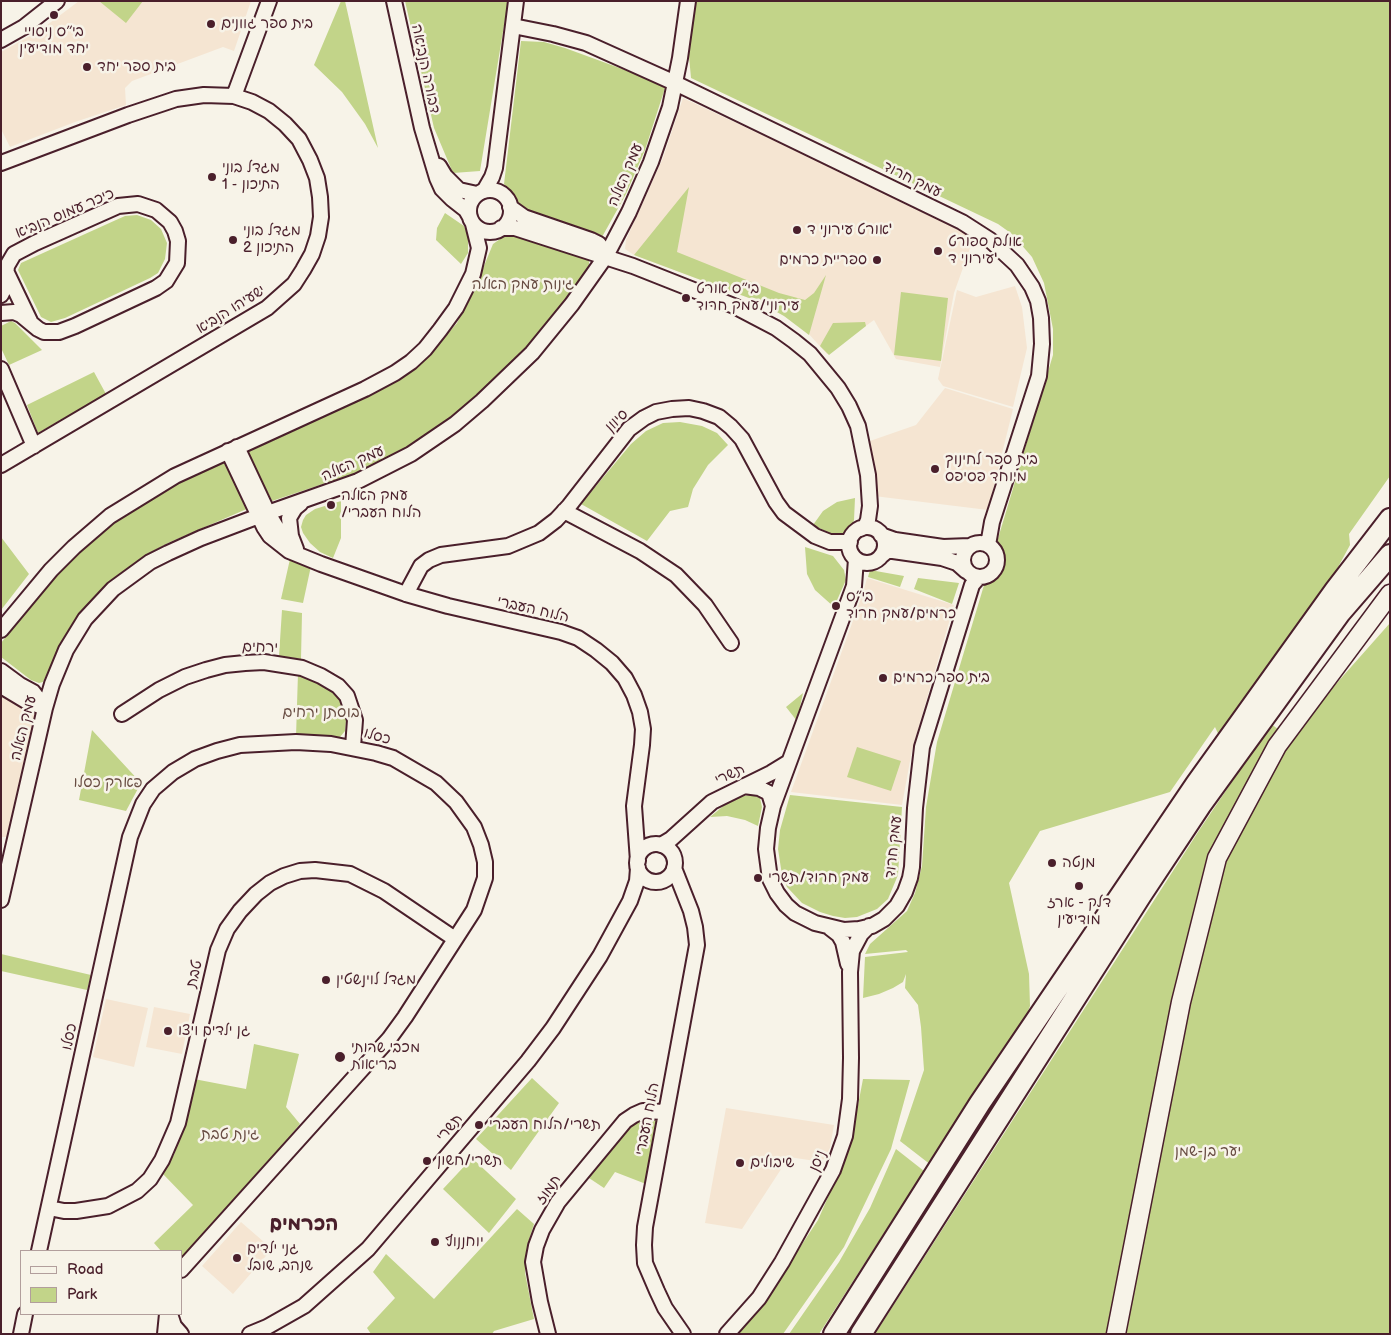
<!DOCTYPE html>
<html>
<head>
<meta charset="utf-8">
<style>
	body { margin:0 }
	#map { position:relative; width:1391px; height:1335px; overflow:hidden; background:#f7f3e8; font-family:"Balsamiq Sans",sans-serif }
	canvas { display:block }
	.frame { position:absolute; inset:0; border:2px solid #4a1f2b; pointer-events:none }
	.legend { position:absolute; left:20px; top:1250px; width:162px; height:65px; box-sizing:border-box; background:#f7f3e8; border:1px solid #b29e9c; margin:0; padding:6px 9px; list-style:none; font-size:15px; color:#4a1f2b }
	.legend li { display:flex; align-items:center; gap:10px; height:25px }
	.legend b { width:25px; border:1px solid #b29e9c }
</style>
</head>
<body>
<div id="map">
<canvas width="1391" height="1335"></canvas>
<div class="frame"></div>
<ul class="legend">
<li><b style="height:6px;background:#f7f3e8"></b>Road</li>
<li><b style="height:14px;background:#c2d489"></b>Park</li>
</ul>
</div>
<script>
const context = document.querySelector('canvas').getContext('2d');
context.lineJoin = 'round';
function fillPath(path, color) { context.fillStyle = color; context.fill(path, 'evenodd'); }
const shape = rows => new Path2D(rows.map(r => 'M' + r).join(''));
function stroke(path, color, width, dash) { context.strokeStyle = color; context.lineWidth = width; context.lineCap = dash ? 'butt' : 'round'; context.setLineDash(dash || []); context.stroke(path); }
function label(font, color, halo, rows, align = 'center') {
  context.font = font + ' "Balsamiq Sans","Playpen Sans Hebrew",sans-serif'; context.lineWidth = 5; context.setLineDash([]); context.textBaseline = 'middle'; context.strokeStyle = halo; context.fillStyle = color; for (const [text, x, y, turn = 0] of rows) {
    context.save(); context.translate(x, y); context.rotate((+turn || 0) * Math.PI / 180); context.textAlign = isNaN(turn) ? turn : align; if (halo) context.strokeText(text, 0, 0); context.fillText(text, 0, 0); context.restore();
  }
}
fillPath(shape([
	[79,1,251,1,234,51,223,47,132,81,125,88,126,105,75,122,10,147,1,129,1,52,39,31],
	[683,98,950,223,974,237,954,293,940,367,896,359,874,320,827,354,807,332,784,316,757,301,634,255,625,249,626,240,663,158],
	[1015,286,1022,307,1027,348,1013,407,943,386,938,379,957,290,976,297],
	[945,388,1013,409,988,510,874,496,870,441,916,425],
	[867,578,954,605,912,750,902,805,791,792,863,593],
	[1,687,37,712,11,837,1,837],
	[106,999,148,1008,134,1067,93,1057],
	[154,1007,190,1014,182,1054,146,1047],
	[726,1108,834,1125,830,1148,822,1162,789,1157,742,1229,705,1223],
	[241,1222,272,1249,233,1294,202,1266]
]), '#f5e5d2');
fillPath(shape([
	[99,1,143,1,126,23],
	[341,1,345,1,378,148,365,124,342,92,314,65],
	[405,1,508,1,480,171,453,173,434,128],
	[684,1,1390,1,1390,476,1349,534,1350,545,1324,593,1221,740,1215,727,1170,792,1040,831,1009,883,1029,974,1030,1006,1026,1017,931,1165,900,1141,924,1070,921,1027,918,1005,905,988,906,974,903,982,893,988,879,994,863,998,865,957,908,952,906,950,865,954,870,944,907,911,915,893,922,866,926,807,937,742,1053,355,1053,329,1044,283,1032,257,1012,234,998,224,691,78],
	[521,41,544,42,565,48,666,85,645,150,626,194,602,237,534,215,517,203,504,184],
	[689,187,677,252,779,293,805,300,814,293,826,275,809,335,784,316,757,301,634,255],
	[445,213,464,226,468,236,468,253,461,264,436,240,437,228],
	[137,215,151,220,161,229,167,243,165,259,158,273,150,278,65,318,51,322,41,317,18,270,21,263,116,220,125,216],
	[512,235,584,258,589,261,589,266,552,319,497,378,466,406,442,425,411,446,386,460,353,474,272,501,248,452,373,394,404,375,419,364,444,338,457,323,477,283,493,244,503,237],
	[901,292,948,298,941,361,894,355],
	[11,321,15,323,42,350,9,365,1,348,1,326],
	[865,322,866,326,829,355,820,346,833,323],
	[94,372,106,394,38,433,27,405],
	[680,422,702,426,717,433,728,445,708,465,693,489,688,507,670,511,647,541,581,504,631,444,646,431,663,423],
	[226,459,249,508,168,543,144,556,120,574,84,609,70,627,43,682,39,683,31,680,1,657,1,643,52,579,98,534,116,520,163,491],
	[855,498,854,520,851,528,845,534,834,535,813,525,823,511,837,502],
	[341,501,341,538,333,558,320,552,310,543,303,533,301,527,303,520,306,515,315,509],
	[1,537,29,574,1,610],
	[805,547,833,556,844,570,846,580,834,607,815,590,807,574],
	[290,559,311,566,303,603,281,599],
	[870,570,904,576,900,587,868,577],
	[918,578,959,583,952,604,914,589],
	[282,610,302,613,301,659,279,656],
	[1390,623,1390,1334,875,1334,1200,829,1271,724,1289,737],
	[298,673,326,683,340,698,344,708,346,721,345,731,340,737,334,738,296,737],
	[803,693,797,721,786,707],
	[92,730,141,783,126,811,79,800],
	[857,747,901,761,891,791,847,777],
	[752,795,760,798,762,807,758,826,745,820,727,816,710,817,727,803,741,796],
	[790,795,902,807,898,875,888,899,877,909,857,917,845,918,833,916,820,912,802,903,787,887,782,875,778,849,780,830],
	[1,954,91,975,87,990,1,971],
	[254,1044,299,1054,286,1107,300,1124,181,1266,181,1251,161,1251,154,1243,193,1205,162,1173,174,1155,185,1122,194,1079,246,1089],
	[532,1078,559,1103,511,1170,476,1139],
	[863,1079,910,1080,891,1149,844,1247,783,1334,736,1334,764,1302,818,1220,850,1147],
	[644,1116,655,1118,658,1123,646,1184,615,1172,604,1188,586,1176,626,1127],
	[896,1149,924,1171,819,1334,789,1334,839,1262,870,1208],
	[472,1158,516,1199,489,1233,443,1189],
	[517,1209,534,1224,527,1246,525,1273,534,1319,494,1331,492,1334,371,1334,367,1328,395,1298,373,1272,386,1254,434,1299]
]), '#c2d489');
const minor = shape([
	[394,1,422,128,437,178,442,189,452,199,466,210,470,217],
	[513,26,553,34,586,43,675,83,962,222,990,240,1017,265,1032,287,1038,301,1041,318,1042,344,1039,376,992,522,988,545],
	[1,40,24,27,57,1],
	[234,96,269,1],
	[1,163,128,115,176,99,204,95,234,96,252,102,269,111,285,124,299,139,310,160,317,178,320,197,321,217,318,236,312,254,303,270,294,284,267,308,1,465],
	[439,166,445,176,459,190,477,194],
	'469 211a21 21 0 1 1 42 0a21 21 0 1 1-42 0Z',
	[484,191,492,177,495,168,516,1],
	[510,207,524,217,591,240,599,244,606,256],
	[501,228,515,228,633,266,734,306,776,328,794,341,810,354,838,388,849,406,858,426,868,475,870,506,868,520,865,527,860,529],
	[7,273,30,321],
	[1,295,5,287,7,266,14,254,35,243,118,206,138,204,156,210,170,222,175,231,178,241,177,263,166,281,156,288,75,326,59,332,44,332,38,329,21,315,14,312,1,313],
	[1,369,34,446],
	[237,447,268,513,286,543],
	[228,451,264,527,270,536,289,551,321,564,406,594,448,606,561,632,578,638,596,650,612,663,625,678,634,695,640,712,643,729,642,745,634,806,638,861],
	[564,511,640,551,676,575,705,605,731,643],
	'849 545a18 18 0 1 1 36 0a18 18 0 1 1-36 0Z',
	[881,535,895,540,943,547,970,546],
	'963 560a17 17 0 1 1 34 0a17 17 0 1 1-34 0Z',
	[296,549,291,536,289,518,295,508,301,503],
	[881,556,887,551,893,551,942,558,957,563,966,571],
	[856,559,854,586,773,806,768,828,766,849,770,879,777,893,786,905,795,913,815,923,844,930,859,929,872,926,884,919,897,906,905,892,910,878,912,867,915,808,922,747,972,585,978,578],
	[406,594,421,566,429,560,441,555,508,546,539,533,556,520,569,506,629,429,644,418,656,412,672,409,689,408,703,411,719,417,731,427,742,439,776,502,784,513,815,536,830,542,850,542],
	[1,630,51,570,74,547,110,516,175,476,365,389,395,373,411,362,425,349,440,330,456,308,473,274,479,248,473,224],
	[1,671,20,685,33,692,45,708],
	[1,686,26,701,45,708],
	[122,714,159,690,185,677,206,670,225,665,245,663,264,662,302,668,321,676,338,686,347,696,355,720,353,747],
	[744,786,759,788,769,793,773,806],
	'637 863a19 19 0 1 1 38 0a19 19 0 1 1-38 0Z',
	[661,845,671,839,712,802,771,773,789,762],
	[674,868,691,911,695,927,697,945,645,1227,644,1245,645,1263,657,1291,665,1308,683,1334],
	[1,900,45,708,52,684,66,650,85,619,113,589,150,562,168,553,201,538,259,516,358,481,411,454,455,424,482,401,532,353,572,304,606,256,629,212,651,162,670,107,680,58,688,1],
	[830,928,839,935,843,942,848,964],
	[49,1208,64,1211,76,1211,108,1206,137,1191,150,1179,162,1160,178,1123,218,950,227,929,240,911,256,894,270,883,284,876,300,871,315,870,350,874,384,891,455,939],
	[39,1251,130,837,143,804,153,789,173,772,195,759,217,751,240,745,296,742,331,744,376,753,393,758,436,783,456,802,474,827,481,845,485,862,485,878,474,910,405,1017,389,1039,181,1270],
	[170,1314,174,1326,181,1334],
	[21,1334,25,1314],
	[165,1334,167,1314],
	[250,1334,267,1327,304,1306,368,1249,528,1061,553,1028,600,956,630,901,637,881,638,868],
	[548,1334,540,1302,533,1262,536,1246,542,1230,558,1202,625,1121,634,1115,643,1111,665,1112],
	[727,1334,759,1298,782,1262,833,1170,845,1136,850,1099,851,1058,850,972,852,951,861,934,869,926]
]);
const major = shape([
	[1116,1334,1181,1002,1217,858,1277,746,1390,594]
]);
const highway = shape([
	[834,1334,980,1103,1196,784,1336,589,1390,519],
	[861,1334,1141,895,1200,806,1340,613,1390,555]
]);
stroke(minor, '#4a1f2b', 18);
stroke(major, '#4a1f2b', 21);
stroke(highway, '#4a1f2b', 24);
stroke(minor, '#f7f3e8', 14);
stroke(major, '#f7f3e8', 18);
stroke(highway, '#f7f3e8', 20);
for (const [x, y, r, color] of [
	[54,15,5,"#4a1f2b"],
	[211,24,5,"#4a1f2b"],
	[87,67,5,"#4a1f2b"],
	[212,177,5,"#4a1f2b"],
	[797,230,5,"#4a1f2b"],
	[233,240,5,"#4a1f2b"],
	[938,251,5,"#4a1f2b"],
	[877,260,5,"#4a1f2b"],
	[686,298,5,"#4a1f2b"],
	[935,469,5,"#4a1f2b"],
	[331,505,5,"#4a1f2b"],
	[836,606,5,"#4a1f2b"],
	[883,678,5,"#4a1f2b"],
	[1052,863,5,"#4a1f2b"],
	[758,878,5,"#4a1f2b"],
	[1079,886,5,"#4a1f2b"],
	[326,980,5,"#4a1f2b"],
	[168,1031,5,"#4a1f2b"],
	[340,1057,6,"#4a1f2b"],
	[479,1125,5,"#4a1f2b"],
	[427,1161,5,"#4a1f2b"],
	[740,1163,5,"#4a1f2b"],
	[435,1242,5,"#4a1f2b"],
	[237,1258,5,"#4a1f2b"]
]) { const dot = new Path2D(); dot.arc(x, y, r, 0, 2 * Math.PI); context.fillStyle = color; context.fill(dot); stroke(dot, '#f7f3e8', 2); }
label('15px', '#4a1f2b', '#f7f3e8', [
	["בית ספר גוונים",221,24],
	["בי״ס ניסויי",54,32,"center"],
	["יחד מודיעין",54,49,"center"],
	["בית ספר יחד",97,67],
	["מגדל בוני",222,168],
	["התיכון - 1",222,185],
	["אורט עירוני ד'",807,230],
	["מגדל בוני",243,231],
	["התיכון 2",243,248],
	["אולם ספורט",948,242],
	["עירוני ד'",948,259],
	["ספריית כרמים",867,260,"right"],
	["בי״ס אורט",696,289],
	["עירוני/עמק חרוד",696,306],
	["בית ספר לחינוך",945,460],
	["מיוחד פסיפס",945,477],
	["עמק האלה",341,496],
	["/הלוח העברי",341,513],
	["בי״ס",846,597],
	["כרמים/עמק חרוד",846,614],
	["בית ספר כרמים",893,678],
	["מנטה",1062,863],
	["עמק חרוד/תשרי",768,878],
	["דלק - ארז",1079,903,"center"],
	["מודיעין",1079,920,"center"],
	["מגדל לוינשטין",336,980],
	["גן ילדים ויצו",178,1031],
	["מכבי שרותי",351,1048],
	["בריאות",351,1065],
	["תשרי/הלוח העברי",489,1125],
	["תשרי/חשון",437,1161],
	["שיבולים",750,1163],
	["יוחננוף",445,1242],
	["גני ילדים",247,1249],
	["שנהב, שובל",247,1266]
], 'left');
label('15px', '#4a1f2b', '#f7f3e8', [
	["דבורה הנביאה",425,69,78],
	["עמק האלה",626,175,-67],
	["עמק חרוד",912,180,26],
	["כיכר עמוס הנביא",65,214,-23],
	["ישעיהו הנביא",231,310,-32],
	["סיוון",617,421,-44],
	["עמק האלה",353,464,-24],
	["הלוח העברי",533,610,13],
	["ירחים",260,648,1],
	["עמק האלה",24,728,-76],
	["כסלו",377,737,16],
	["תשרי",730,775,-25],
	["עמק חרוד",894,847,-84],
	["טבת",195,974,-76],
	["כסלו",70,1037,-78],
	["הלוח העברי",648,1119,-79],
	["תשרי",450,1128,-49],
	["ניסן",818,1161,-67],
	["תמוז",549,1190,-54]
]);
label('15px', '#684c42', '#f7f3e8', [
	["גינות עמק האלה",523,285],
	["בוסתן ירחים",321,713],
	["פארק כסלו",108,783],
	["גינת טבת",230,1135],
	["יער בן-שמן",1208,1152]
]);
label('bold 20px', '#4a1f2b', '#f7f3e8', [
	["הכרמים",304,1225]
]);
</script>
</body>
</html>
